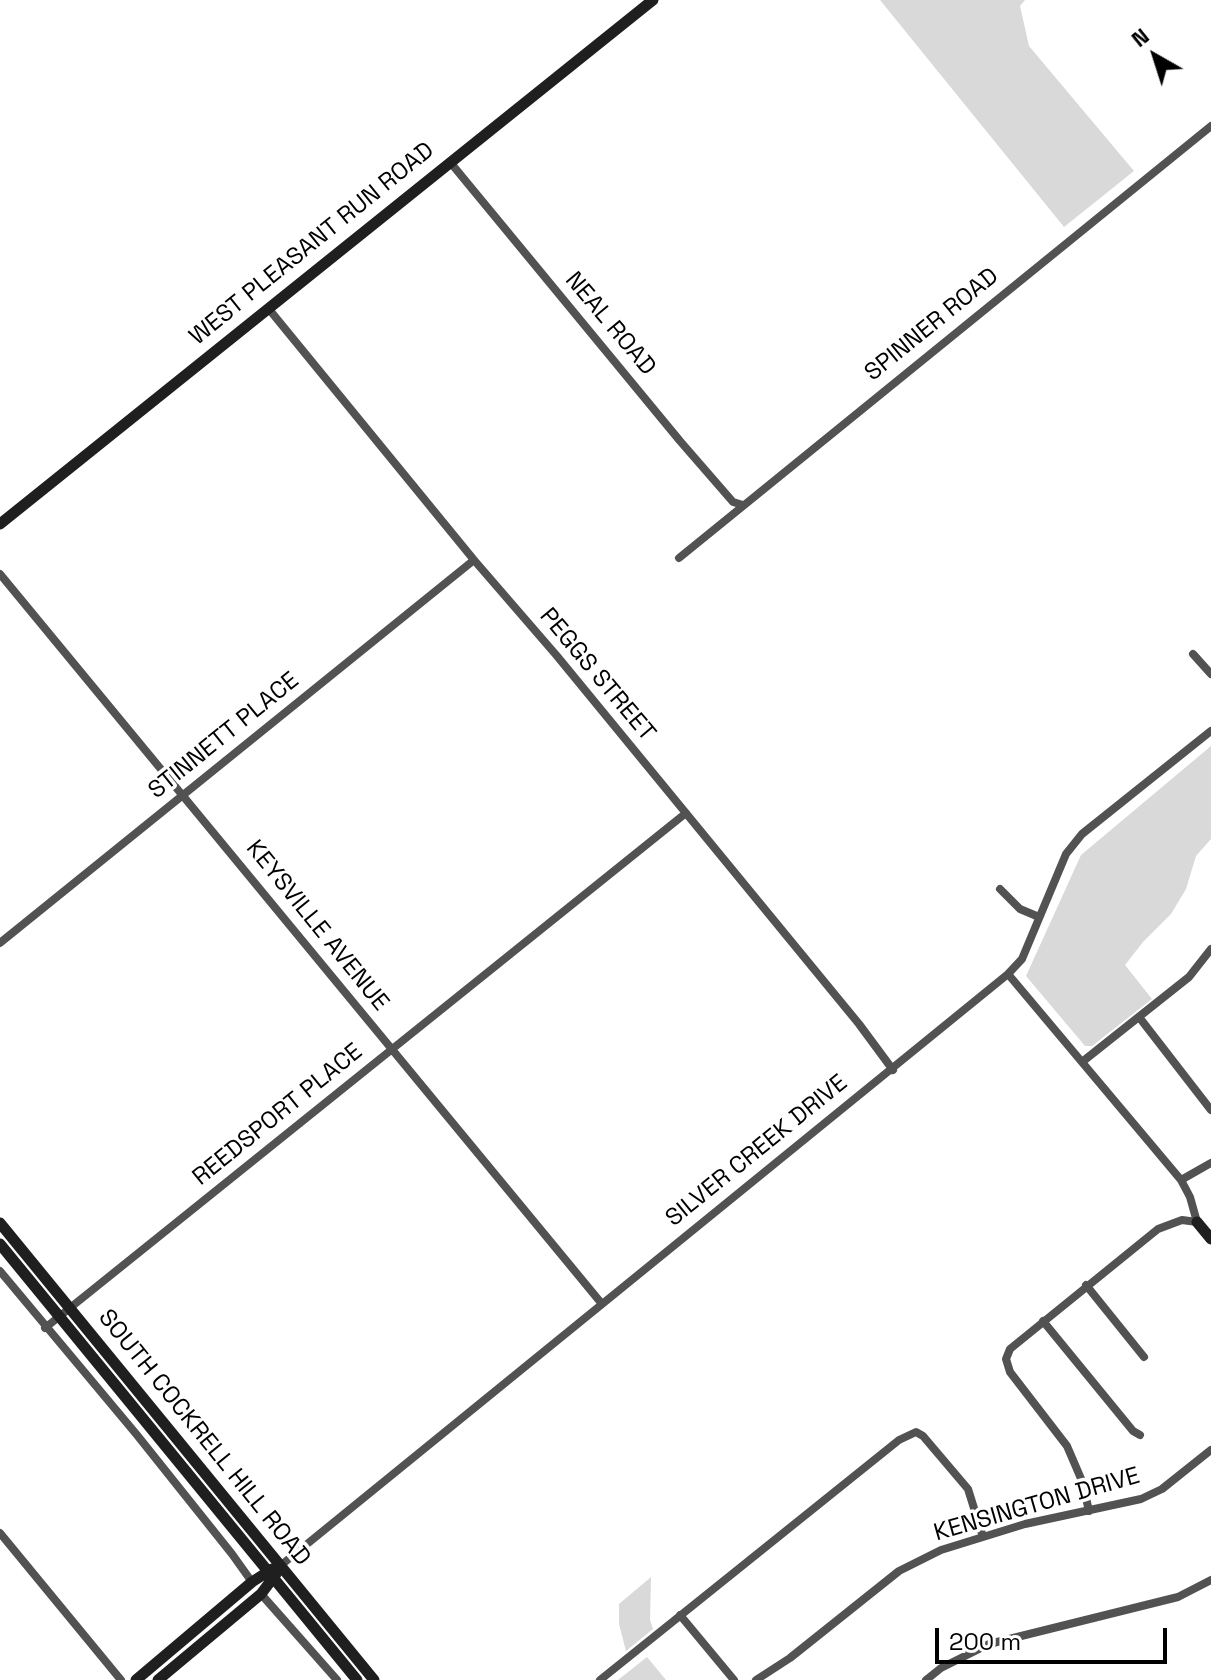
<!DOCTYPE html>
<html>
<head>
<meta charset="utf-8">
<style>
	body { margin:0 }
	#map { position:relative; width:1211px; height:1680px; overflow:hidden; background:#fff; font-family:"Space Grotesk",sans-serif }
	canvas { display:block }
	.north { position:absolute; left:1115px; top:16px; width:80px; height:80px; -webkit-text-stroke:6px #fff; paint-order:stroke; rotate:321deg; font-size:22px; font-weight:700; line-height:32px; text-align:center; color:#000 }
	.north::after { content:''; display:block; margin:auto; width:28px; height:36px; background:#000; clip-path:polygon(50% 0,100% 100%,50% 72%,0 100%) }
	.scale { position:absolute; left:935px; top:1628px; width:232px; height:36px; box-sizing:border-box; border:4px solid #000; border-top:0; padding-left:10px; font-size:24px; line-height:28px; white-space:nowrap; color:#000; -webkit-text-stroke:6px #fff; paint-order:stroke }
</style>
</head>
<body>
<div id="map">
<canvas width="1211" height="1680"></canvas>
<div class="north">N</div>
<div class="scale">200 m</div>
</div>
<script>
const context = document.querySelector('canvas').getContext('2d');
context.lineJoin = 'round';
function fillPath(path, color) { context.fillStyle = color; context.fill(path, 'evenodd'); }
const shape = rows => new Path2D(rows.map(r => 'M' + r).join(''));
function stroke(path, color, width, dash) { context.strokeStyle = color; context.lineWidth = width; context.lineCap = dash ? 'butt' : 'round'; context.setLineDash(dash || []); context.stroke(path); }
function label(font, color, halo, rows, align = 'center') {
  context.font = font + ' "Space Grotesk",sans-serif'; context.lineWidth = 7; context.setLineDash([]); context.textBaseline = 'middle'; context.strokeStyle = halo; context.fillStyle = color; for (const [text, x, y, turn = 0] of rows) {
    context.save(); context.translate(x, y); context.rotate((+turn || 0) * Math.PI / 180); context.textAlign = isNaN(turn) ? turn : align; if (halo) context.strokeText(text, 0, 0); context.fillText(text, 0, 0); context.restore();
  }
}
fillPath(shape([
	[880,0,1025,0,1020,6,1029,46,1134,171,1064,227],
	[1211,746,1211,839,1196,856,1186,889,1171,914,1143,942,1125,965,1152,999,1092,1046,1085,1046,1026,976,1081,855],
	[651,1577,650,1620,653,1629,626,1651,619,1624,619,1604],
	[647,1657,666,1680,618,1680]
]), '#d9d9d9');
stroke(shape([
	[450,162,680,441,733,502,743,505],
	[268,308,474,560,557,656,859,1024,893,1070],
	[679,558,1211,126],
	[0,574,602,1304],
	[1193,654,1211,674],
	[1000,889,1020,909,1039,917],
	[0,943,474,560],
	[1008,974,1181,1180,1190,1197,1197,1222,1182,1220,1158,1229,1010,1349,1006,1359,1010,1372,1067,1446,1082,1481,1089,1511],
	[1139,1017,1211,1110],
	[1082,1062,1189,977,1211,949],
	[1181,1180,1211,1163],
	[0,1271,137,1435,232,1554,252,1582],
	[1086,1285,1144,1357],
	[1043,1321,1133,1431,1140,1435],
	[45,1328,686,813],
	[0,1533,121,1680],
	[280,1566,1008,974,1022,959,1066,854,1082,834,1211,731],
	[261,1594,337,1680],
	[680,1615,734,1680],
	[600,1680,899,1440,916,1432,923,1436,968,1489,983,1537],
	[756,1680,790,1658,899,1571,941,1550,1025,1524,1141,1499,1162,1489,1211,1450],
	[926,1680,941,1668,989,1644,1178,1597,1211,1580]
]), '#525252', 8);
stroke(shape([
	[0,524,653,0],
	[1197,1222,1211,1239],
	[0,1223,374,1680],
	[0,1244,357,1680],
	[136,1680,252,1582,272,1569],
	[158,1680,261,1594,276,1574]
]), '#1f1f1f', 11);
label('24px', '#000', '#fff', [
	["WEST PLEASANT RUN ROAD",312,244,-39],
	["NEAL ROAD",610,324,50],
	["SPINNER ROAD",932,325,-39],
	["PEGGS STREET",597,675,50],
	["STINNETT PLACE",224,736,-39],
	["KEYSVILLE AVENUE",317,926,51],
	["REEDSPORT PLACE",278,1115,-39],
	["SILVER CREEK DRIVE",757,1151,-39],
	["SOUTH COCKRELL HILL ROAD",204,1438,51],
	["KENSINGTON DRIVE",1037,1505,-16]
]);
</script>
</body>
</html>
